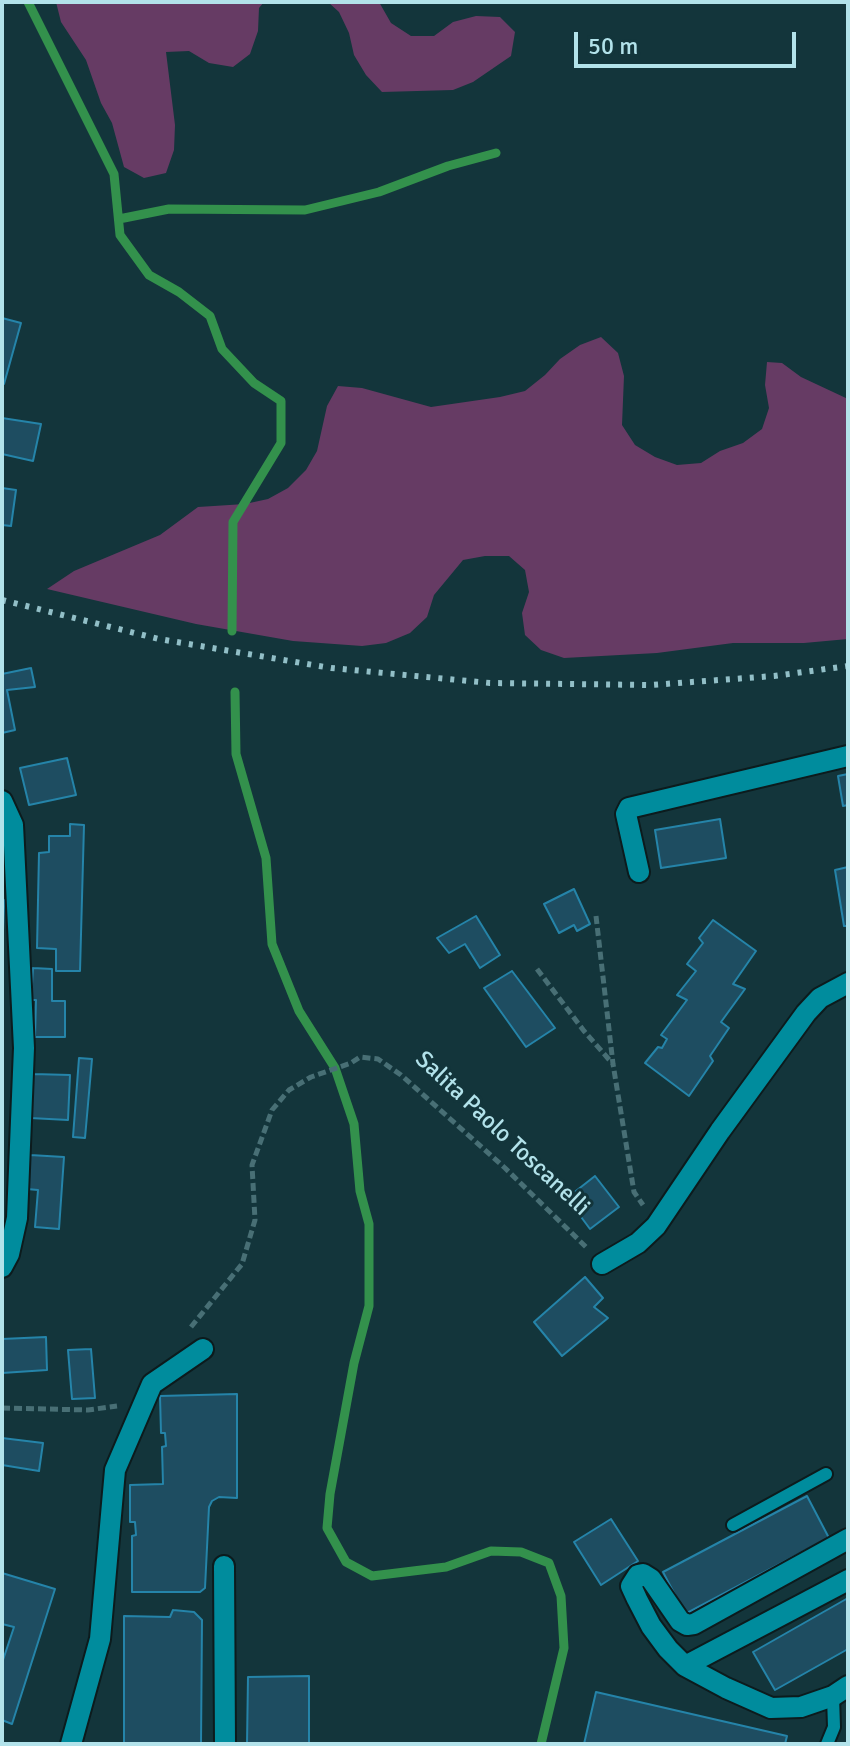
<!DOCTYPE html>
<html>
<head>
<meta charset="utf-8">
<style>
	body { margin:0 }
	#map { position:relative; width:850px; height:1746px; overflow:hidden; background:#13353b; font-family:Signika,sans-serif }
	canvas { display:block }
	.frame { position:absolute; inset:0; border:4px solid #b2e2ea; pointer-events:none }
	.scale { position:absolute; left:574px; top:32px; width:222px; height:36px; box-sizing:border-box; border:4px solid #b2e2ea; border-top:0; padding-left:10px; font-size:24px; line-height:28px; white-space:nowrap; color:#b2e2ea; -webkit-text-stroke:6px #13353b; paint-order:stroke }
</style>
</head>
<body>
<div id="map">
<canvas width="850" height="1746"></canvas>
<div class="frame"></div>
<div class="scale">50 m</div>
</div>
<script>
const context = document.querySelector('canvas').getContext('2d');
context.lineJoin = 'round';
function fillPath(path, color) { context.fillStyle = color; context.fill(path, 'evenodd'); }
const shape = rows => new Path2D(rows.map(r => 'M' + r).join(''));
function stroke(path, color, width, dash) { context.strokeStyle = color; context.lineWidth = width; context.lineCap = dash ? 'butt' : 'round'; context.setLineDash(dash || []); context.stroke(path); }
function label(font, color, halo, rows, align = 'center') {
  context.font = font + ' Signika,sans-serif'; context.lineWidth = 6; context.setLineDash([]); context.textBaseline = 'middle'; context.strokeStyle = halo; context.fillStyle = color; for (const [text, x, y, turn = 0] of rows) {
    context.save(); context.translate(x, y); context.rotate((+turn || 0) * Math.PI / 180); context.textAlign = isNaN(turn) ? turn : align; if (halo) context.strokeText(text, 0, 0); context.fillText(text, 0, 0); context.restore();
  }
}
fillPath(shape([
	[56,2,264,2,259,8,258,31,250,54,233,67,209,63,189,51,166,52,175,125,174,150,166,173,144,178,124,167,112,123,101,103,86,60,61,22],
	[328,2,379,2,391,23,411,36,434,36,453,22,476,16,500,17,515,32,511,56,473,82,453,90,382,92,366,75,354,55,349,33,339,12],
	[601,337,618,353,624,376,622,425,635,445,655,457,677,465,701,463,720,451,743,443,762,429,769,408,765,385,767,362,782,363,801,377,848,399,848,639,804,643,733,643,657,653,564,658,541,650,525,635,522,613,529,592,525,570,509,556,485,556,463,560,434,595,427,617,410,633,386,643,362,646,293,641,196,624,47,589,74,571,160,535,198,507,245,504,268,499,288,488,306,470,317,451,327,406,338,386,362,388,431,407,500,397,525,391,545,375,560,359,580,345]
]), '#663b64');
stroke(shape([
	[28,2,114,174,120,235,149,275,179,292,210,316,222,349,254,383,281,401,281,443,233,522,232,631],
	[119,219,169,209,305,210,379,192,448,166,496,153],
	[235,692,236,754,266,858,272,944,299,1011,335,1068,354,1124,360,1191,369,1224,369,1306,354,1363,330,1494,327,1528,346,1562,372,1576,446,1567,491,1551,521,1552,549,1563,561,1596,564,1648,541,1744]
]), '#33914c', 9);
const building = shape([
	[2,318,21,323,4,384,2,384,2,318],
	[2,418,41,424,33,461,2,454,2,418],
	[2,488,16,490,11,526,2,525,2,488],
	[31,668,35,687,7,690,15,730,2,733,2,674,31,668],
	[67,758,76,795,29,805,20,768,67,758],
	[848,774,848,805,843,806,838,776,848,774],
	[720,819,726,858,661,868,655,830,720,819],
	[70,824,84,825,80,971,56,971,56,949,37,948,39,853,49,852,49,836,70,836,70,824],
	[848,867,848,926,844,926,835,870,848,867],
	[574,889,590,924,577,931,574,925,559,933,544,904,574,889],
	[2,900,4,900,2,962,2,900],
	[476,916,500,955,480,968,465,944,449,953,437,938,476,916],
	[713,920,756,951,733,984,745,989,721,1022,729,1028,710,1056,713,1061,689,1096,645,1063,658,1047,662,1048,667,1039,661,1035,687,1000,677,995,696,971,687,964,703,943,699,938,713,920],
	[33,968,52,969,52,1001,65,1001,65,1037,35,1037,36,1000,31,1000,33,968],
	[512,971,555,1028,526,1047,484,988,512,971],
	[79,1058,92,1059,85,1138,73,1137,79,1058],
	[33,1074,70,1075,68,1120,30,1118,33,1074],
	[30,1155,64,1157,59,1229,35,1227,38,1190,27,1189,30,1155],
	[595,1176,619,1207,590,1229,567,1198,595,1176],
	[585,1277,603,1298,594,1307,608,1318,562,1356,534,1322,585,1277],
	[46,1337,47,1370,2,1373,2,1339,46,1337],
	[91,1349,95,1398,72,1399,68,1350,91,1349],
	[237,1394,237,1498,219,1497,212,1501,209,1507,205,1588,200,1592,132,1592,132,1536,136,1535,135,1522,130,1522,130,1485,163,1484,162,1447,166,1446,165,1433,161,1433,160,1396,237,1394],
	[2,1438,43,1443,39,1471,2,1465,2,1438],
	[807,1496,829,1538,685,1614,663,1572,807,1496],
	[611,1519,638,1561,601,1585,574,1542,611,1519],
	[2,1573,55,1589,12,1724,2,1720,2,1663,14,1627,2,1624,2,1573],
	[848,1598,848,1649,775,1690,753,1652,848,1598],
	[173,1610,194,1612,202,1620,201,1744,124,1744,124,1616,170,1617,173,1610],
	[309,1676,309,1744,247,1744,248,1677,309,1676],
	[596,1692,787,1736,785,1744,584,1744,596,1692]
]);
fillPath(building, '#1e4d61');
stroke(building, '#2584a9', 2);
const lane = shape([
	[733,1525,826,1474],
	[827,1744,834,1727,833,1696]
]);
const street = shape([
	[2,801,13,825,24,1048,17,1218,9,1254,2,1267],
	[639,872,626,814,629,808,848,756],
	[602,1264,638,1243,656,1226,720,1131,806,1013,820,998,848,983],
	[224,1566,225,1744],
	[848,1580,685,1666,726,1688,771,1708,801,1707,833,1696,848,1686],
	[685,1666,668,1649,651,1626,637,1599,631,1586,638,1575,643,1574,651,1579,680,1621,687,1625,694,1624,848,1539],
	[71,1744,100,1639,115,1470,152,1384,203,1349]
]);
stroke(lane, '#0c1b1d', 16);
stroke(street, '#0c1b1d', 24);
stroke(shape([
	[596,916,613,1064,634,1192,643,1205],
	[537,969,584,1031,612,1063],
	[191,1327,242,1264,255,1220,252,1165,272,1110,289,1090,311,1077,351,1063,360,1057,378,1059,401,1075,505,1168,587,1248],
	[2,1408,88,1410,117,1406]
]), '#486f75', 5, [8, 4]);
stroke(lane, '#008c9d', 12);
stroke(street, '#008c9d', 20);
stroke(shape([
	[2,600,159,639,331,668,490,683,651,685,774,676,848,666]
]), '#92bfc7', 6, [4, 8]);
label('24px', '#b2e2ea', '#13353b', [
	["Salita Paolo Toscanelli",502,1134,43]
]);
</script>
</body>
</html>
